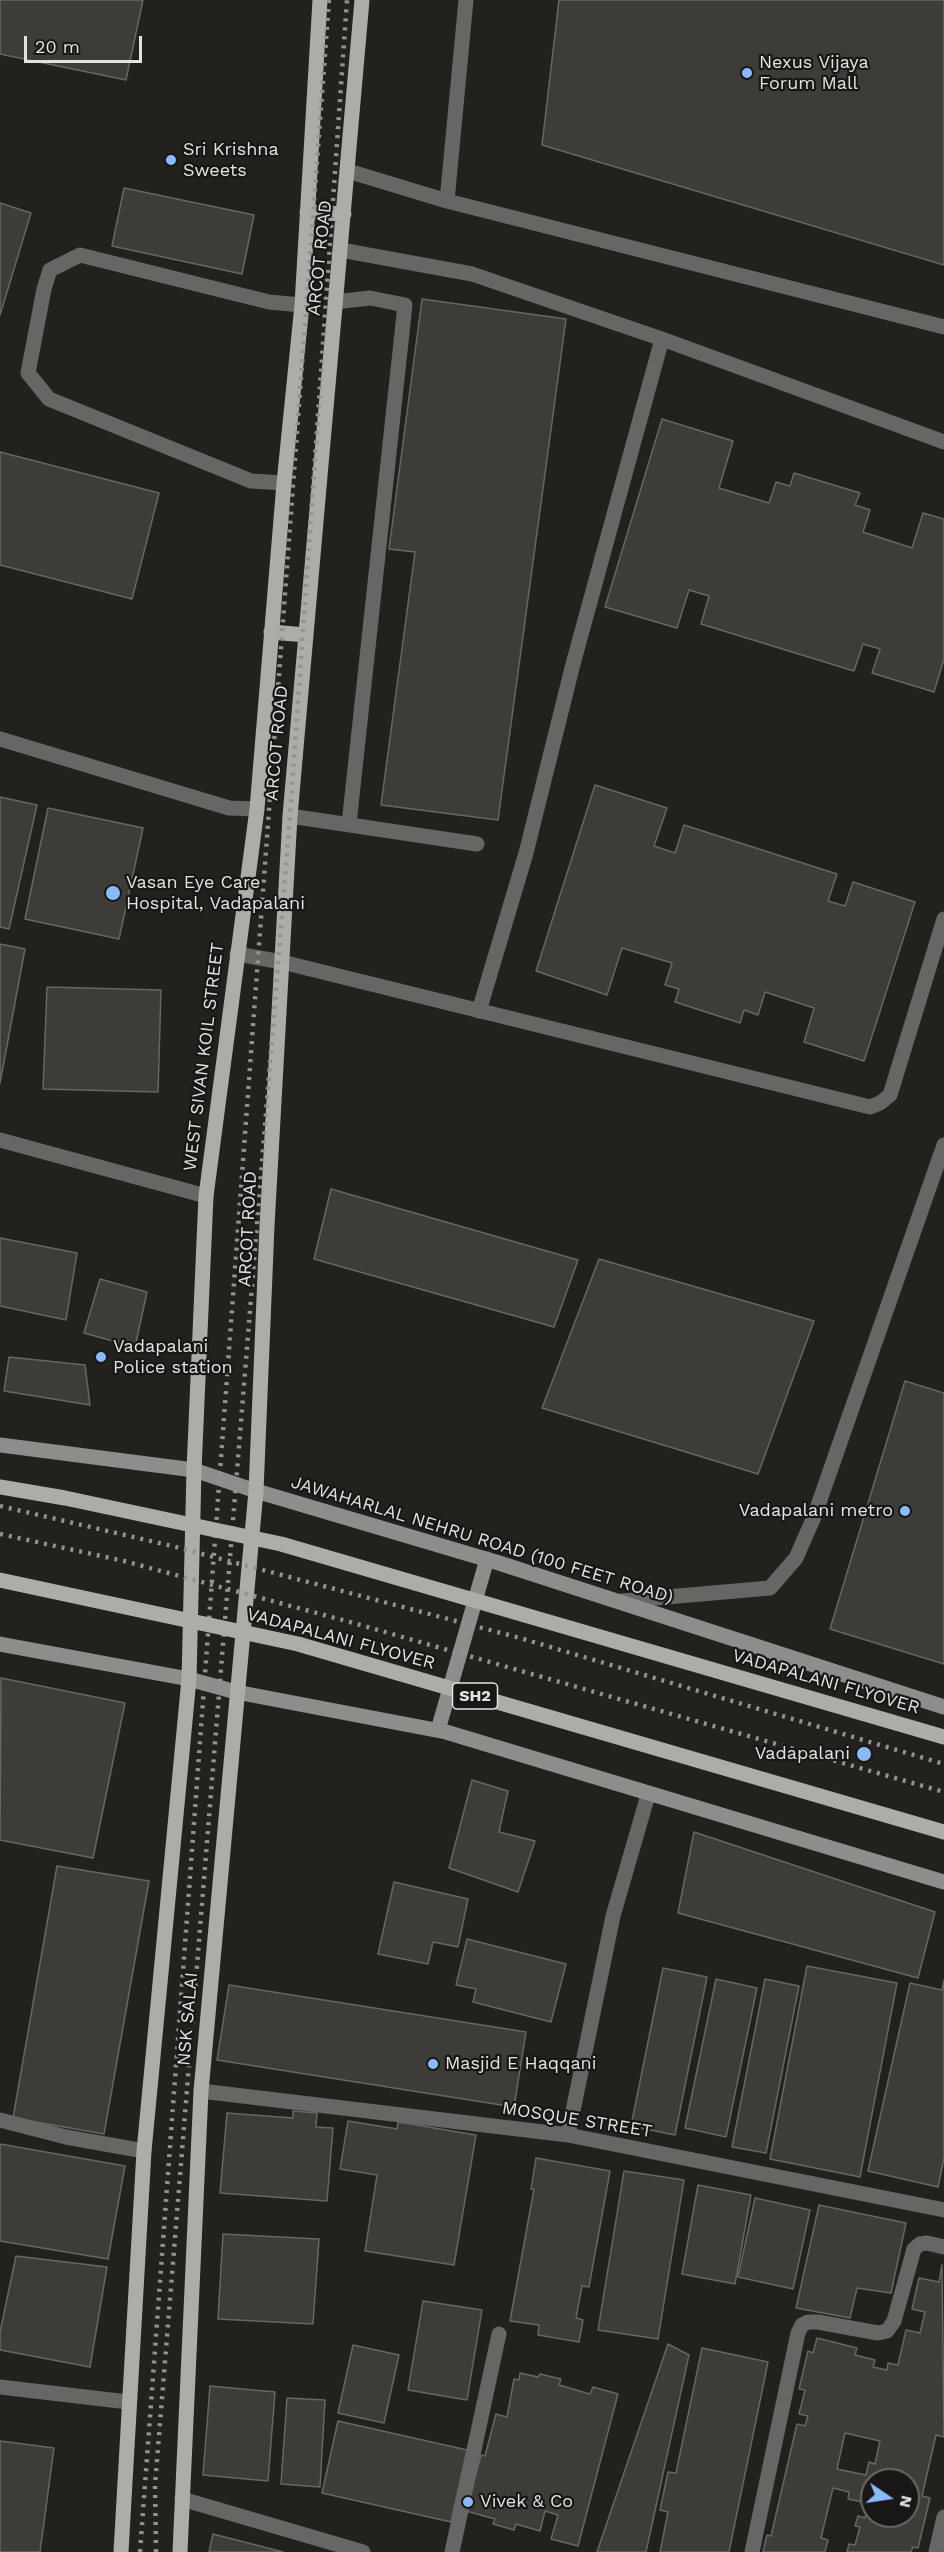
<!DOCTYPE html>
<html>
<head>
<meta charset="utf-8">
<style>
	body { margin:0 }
	#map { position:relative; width:944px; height:2552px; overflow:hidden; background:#22211e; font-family:"Work Sans",sans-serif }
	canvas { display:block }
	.north { position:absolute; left:860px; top:2468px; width:60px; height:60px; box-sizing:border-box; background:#191715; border:2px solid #6a6866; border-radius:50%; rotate:103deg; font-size:16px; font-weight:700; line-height:24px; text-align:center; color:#e3e2e0 }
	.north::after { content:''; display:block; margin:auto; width:21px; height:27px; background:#8bbafc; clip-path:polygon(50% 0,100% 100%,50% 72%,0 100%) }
	.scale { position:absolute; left:24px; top:36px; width:118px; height:27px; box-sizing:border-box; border:3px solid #e3e2e0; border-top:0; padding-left:8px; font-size:18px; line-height:21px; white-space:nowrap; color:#e3e2e0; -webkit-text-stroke:4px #191715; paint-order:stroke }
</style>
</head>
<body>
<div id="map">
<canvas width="944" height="2552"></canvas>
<div class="north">N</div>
<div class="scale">20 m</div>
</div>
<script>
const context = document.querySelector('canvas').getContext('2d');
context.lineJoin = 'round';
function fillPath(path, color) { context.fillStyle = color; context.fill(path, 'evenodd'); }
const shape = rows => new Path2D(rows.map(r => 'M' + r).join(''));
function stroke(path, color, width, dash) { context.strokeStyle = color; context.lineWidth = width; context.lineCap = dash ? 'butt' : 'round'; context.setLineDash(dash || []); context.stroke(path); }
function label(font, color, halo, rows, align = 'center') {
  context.font = font + ' "Work Sans",sans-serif'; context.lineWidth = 4.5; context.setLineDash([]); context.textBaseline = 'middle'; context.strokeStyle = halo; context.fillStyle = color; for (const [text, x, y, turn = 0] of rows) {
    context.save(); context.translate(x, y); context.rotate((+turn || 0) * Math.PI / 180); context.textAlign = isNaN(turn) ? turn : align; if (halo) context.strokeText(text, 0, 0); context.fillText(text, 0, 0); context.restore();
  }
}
const building = shape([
	[0,0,143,0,126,80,0,54,0,0],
	[559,0,944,0,944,265,542,145,559,0],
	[124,188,254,215,242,274,112,246,124,188],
	[0,203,31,213,0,315,0,203],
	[422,299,566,319,498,820,381,805,415,552,389,549,422,299],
	[662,419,733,441,719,488,769,503,776,482,790,486,794,473,860,493,855,505,870,510,863,532,912,548,923,513,944,519,944,659,934,692,872,673,880,649,863,644,854,671,701,624,709,596,689,590,677,628,605,607,662,419],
	[0,452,159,493,132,599,0,565,0,452],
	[595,785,667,808,654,846,675,853,684,825,837,874,828,901,845,906,853,882,915,902,864,1061,804,1042,814,1008,765,992,758,1015,744,1010,740,1023,675,1002,679,989,665,985,672,963,622,948,607,995,536,971,595,785],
	[0,797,37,805,9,929,0,927,0,797],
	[48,808,143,828,119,939,25,919,48,808],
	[0,944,25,949,0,1083,0,944],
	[47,987,161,990,158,1092,43,1089,47,987],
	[331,1189,578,1260,554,1327,314,1259,331,1189],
	[0,1238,77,1253,66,1320,0,1306,0,1238],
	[599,1259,814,1321,758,1474,542,1408,599,1259],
	[100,1279,147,1292,135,1347,84,1333,100,1279],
	[9,1357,85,1365,90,1405,4,1391,9,1357],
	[905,1381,944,1393,944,1664,830,1629,905,1381],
	[1,1678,125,1703,93,1858,0,1840,1,1678],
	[472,1780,508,1791,499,1832,535,1841,518,1892,449,1868,472,1780],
	[694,1832,935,1912,918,1978,678,1913,694,1832],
	[57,1866,149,1881,104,2134,13,2118,57,1866],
	[394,1882,468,1899,458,1947,433,1942,428,1964,378,1954,394,1882],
	[467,1939,566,1964,551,2022,473,2002,476,1989,456,1985,467,1939],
	[807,1966,897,1983,860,2177,770,2159,807,1966],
	[663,1968,707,1977,675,2135,631,2126,663,1968],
	[716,1979,757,1988,726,2137,685,2128,716,1979],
	[765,1979,799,1986,766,2153,732,2147,765,1979],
	[944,1980,944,2158,938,2187,868,2171,910,1983,942,1990,944,1980],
	[229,1985,526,2032,514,2107,217,2060,229,1985],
	[293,2111,317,2113,316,2127,333,2128,327,2201,220,2193,227,2113,293,2118,293,2111],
	[348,2121,397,2129,398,2122,476,2135,454,2265,365,2251,377,2175,340,2169,348,2121],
	[0,2144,125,2166,108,2259,0,2241,0,2144],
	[536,2158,610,2171,589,2287,582,2286,576,2318,583,2320,579,2342,538,2335,539,2325,510,2321,534,2189,531,2189,536,2158],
	[624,2171,684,2180,658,2339,598,2330,624,2171],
	[698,2185,751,2195,735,2284,682,2274,698,2185],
	[755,2198,810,2210,793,2289,738,2277,755,2198],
	[819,2205,906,2223,891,2293,857,2288,850,2318,796,2308,819,2205],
	[223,2234,319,2239,313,2324,218,2319,223,2234],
	[16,2256,107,2267,90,2367,0,2350,0,2332,16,2256],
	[942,2265,944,2437,936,2435,922,2496,930,2498,918,2548,913,2547,911,2552,847,2552,849,2544,855,2545,860,2527,855,2526,858,2516,865,2518,869,2503,848,2499,849,2492,833,2488,821,2538,828,2540,825,2552,763,2552,767,2535,771,2536,797,2424,805,2426,808,2416,799,2414,805,2390,799,2389,808,2351,813,2353,817,2338,857,2348,855,2355,875,2360,873,2367,887,2370,888,2363,898,2365,906,2330,920,2333,925,2312,912,2309,919,2278,939,2282,942,2265],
	[845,2433,880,2441,875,2464,869,2462,866,2475,837,2469,845,2433],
	[872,2480,908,2480,908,2516,872,2516,872,2480],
	[423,2301,482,2310,467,2400,408,2390,423,2301],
	[668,2344,689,2355,646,2552,597,2552,668,2344],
	[353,2345,399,2355,384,2423,338,2413,353,2345],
	[702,2348,768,2362,729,2552,660,2552,668,2512,660,2510,668,2472,676,2473,702,2348],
	[520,2373,538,2377,540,2374,561,2379,559,2385,590,2394,593,2387,618,2394,578,2546,551,2539,558,2515,545,2511,540,2531,516,2524,514,2530,493,2524,495,2519,466,2511,481,2455,485,2456,496,2414,507,2417,514,2379,519,2380,520,2373],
	[210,2386,275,2392,268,2481,203,2475,210,2386],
	[287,2398,325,2400,320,2487,281,2484,287,2398],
	[338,2421,467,2450,451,2522,322,2493,338,2421],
	[0,2441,54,2448,40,2552,0,2552,0,2441],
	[213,2534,283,2552,209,2552,213,2534]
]);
fillPath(building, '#3d3c39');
stroke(building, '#686663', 1.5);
stroke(shape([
	[348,171,447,201,944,327],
	[447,201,466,0],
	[341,250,472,274,662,339,944,442],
	[335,302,370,298,405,305,349,824],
	[284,483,251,481,49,399,28,373,44,289,50,270,80,255,269,302,302,305],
	[290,816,477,844],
	[237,954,282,962,870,1107,880,1103,890,1095,944,919],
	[479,1011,526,853,573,664,662,339],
	[621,1601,770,1588,796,1558,814,1517,944,1145],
	[452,2552,499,2334]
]), '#676665', 15);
stroke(shape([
	[0,739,229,808,257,809],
	[0,1140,206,1196],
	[201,2091,568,2135,944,2210],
	[0,2120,66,2137,144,2151],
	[568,2135,613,1916,648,1795],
	[0,2387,128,2402],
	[182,2499,363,2552],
	[752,2552,798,2333,802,2325,808,2322,818,2322,878,2333,887,2331,894,2321,914,2249,920,2244,927,2243,944,2247],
	[936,2552,944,2517]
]), '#676665', 15);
stroke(shape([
	[0,1445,194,1470,256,1491,499,1563,944,1707],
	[0,1644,189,1679,236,1692,446,1732,944,1882],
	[438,1730,487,1559]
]), '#8f8d8b', 15);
stroke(shape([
	[307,212,344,214],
	[271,632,306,635],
	[121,2552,144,2151,189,1679,194,1470,206,1196,257,809,284,483,302,305,320,0],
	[180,2552,201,2091,256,1491,267,1226,290,816,362,0]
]), '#aeaca9', 15);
stroke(shape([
	[0,1506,172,1546,520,1638,944,1764],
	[0,1534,124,1561,350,1622,944,1792],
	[140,2552,329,0],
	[156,2552,155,2485,290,816,347,0]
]), '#939290', 4.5, [3, 6]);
stroke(shape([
	[0,1487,65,1498,281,1544,944,1737],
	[0,1580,298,1644,944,1832]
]), '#aeaca9', 15);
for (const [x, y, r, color] of [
	[747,73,6,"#8bbafc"],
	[171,160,6,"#8bbafc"],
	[113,893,8,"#8bbafc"],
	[101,1357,6,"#8bbafc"],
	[905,1511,6,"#8bbafc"],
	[864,1754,8,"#8bbafc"],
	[433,2064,6,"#8bbafc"],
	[468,2502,6,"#8bbafc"]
]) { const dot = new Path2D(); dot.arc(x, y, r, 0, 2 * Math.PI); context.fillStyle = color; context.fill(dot); stroke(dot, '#191715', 2); }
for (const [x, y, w] of [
	[475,1696,45]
]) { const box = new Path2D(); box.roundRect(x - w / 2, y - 13, w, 26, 4.5); context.fillStyle = '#191715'; context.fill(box); stroke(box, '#e3e2e0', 1.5); }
label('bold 16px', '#e3e2e0', null, [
	["SH2",475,1696]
]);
label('18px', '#e3e2e0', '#191715', [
	["Nexus Vijaya",759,63],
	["Forum Mall",759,84],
	["Sri Krishna",183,150],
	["Sweets",183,171],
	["Vasan Eye Care",126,883],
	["Hospital, Vadapalani",126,904],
	["Vadapalani",113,1347],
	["Police station",113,1368],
	["Vadapalani metro",893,1511,"right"],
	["Vadapalani",850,1754,"right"],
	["Masjid E Haqqani",445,2064],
	["Vivek & Co",480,2502]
], 'left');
label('18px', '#e3e2e0', '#191715', [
	["ARCOT ROAD",320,258,-84],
	["ARCOT ROAD",277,743,-85],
	["WEST SIVAN KOIL STREET",204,1057,-83],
	["ARCOT ROAD",248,1229,-87],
	["JAWAHARLAL NEHRU ROAD (100 FEET ROAD)",482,1540,17],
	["VADAPALANI FLYOVER",341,1639,15],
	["VADAPALANI FLYOVER",826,1682,16],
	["NSK SALAI",188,2019,-85],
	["MOSQUE STREET",577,2120,9]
]);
</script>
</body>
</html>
